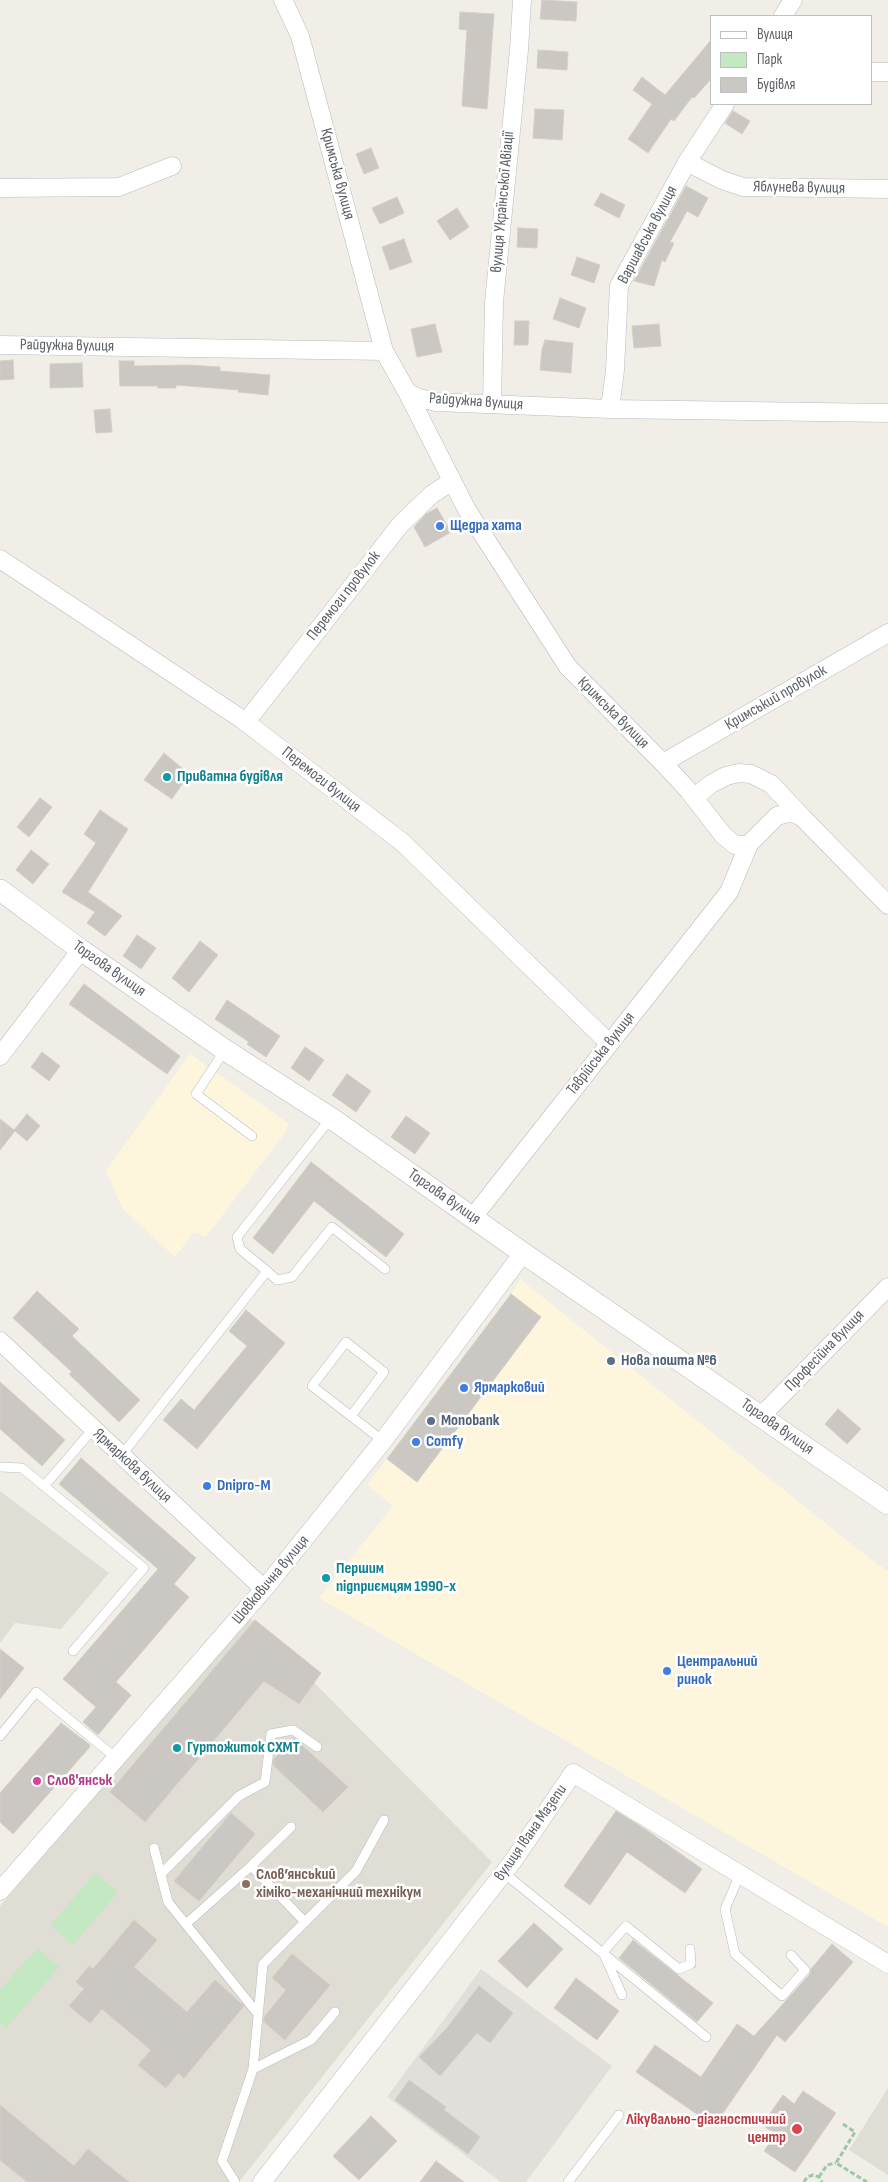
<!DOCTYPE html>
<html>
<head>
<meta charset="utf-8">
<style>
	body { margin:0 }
	#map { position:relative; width:888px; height:2182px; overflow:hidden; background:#f0eee6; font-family:"Sofia Sans Condensed",sans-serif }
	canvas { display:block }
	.legend { position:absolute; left:710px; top:15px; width:162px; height:90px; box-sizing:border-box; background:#fff; border:1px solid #bec0c2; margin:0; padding:6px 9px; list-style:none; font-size:15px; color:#5d6166 }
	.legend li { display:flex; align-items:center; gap:10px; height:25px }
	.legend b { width:25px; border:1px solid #bec0c2 }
</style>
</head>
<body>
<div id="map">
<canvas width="888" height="2182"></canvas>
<ul class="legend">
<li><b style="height:6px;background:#fff"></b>Вулиця</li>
<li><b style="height:14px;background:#c3e8c2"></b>Парк</li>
<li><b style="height:14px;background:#cbc8c3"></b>Будівля</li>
</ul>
</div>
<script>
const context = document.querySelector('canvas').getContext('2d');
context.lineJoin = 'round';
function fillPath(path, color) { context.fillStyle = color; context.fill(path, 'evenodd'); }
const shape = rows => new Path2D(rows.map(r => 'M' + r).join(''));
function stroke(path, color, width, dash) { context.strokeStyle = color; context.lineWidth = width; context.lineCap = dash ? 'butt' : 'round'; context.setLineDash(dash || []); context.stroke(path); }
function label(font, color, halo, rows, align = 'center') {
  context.font = font + ' "Sofia Sans Condensed",sans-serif'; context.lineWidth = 5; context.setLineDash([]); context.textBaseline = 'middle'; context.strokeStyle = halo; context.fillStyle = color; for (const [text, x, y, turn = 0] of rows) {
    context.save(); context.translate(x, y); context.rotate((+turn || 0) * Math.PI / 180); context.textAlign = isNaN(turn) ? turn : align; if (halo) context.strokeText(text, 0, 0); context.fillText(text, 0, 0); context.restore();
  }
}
fillPath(shape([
	[190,1054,288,1123,287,1130,206,1237,194,1232,175,1257,122,1208,106,1171],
	[520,1279,869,1558,888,1571,888,1927,319,1598,393,1506,367,1485,511,1294]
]), '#fef6dc');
fillPath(shape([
	[481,1969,612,2066,526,2182,501,2182,387,2097]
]), '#e1dfda');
fillPath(shape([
	[0,1491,109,1573,61,1629,15,1623,0,1643],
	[247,1615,492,1862,239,2182,0,2182,0,1906],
	[888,2088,888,2175,849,2150]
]), '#e0ddd4');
fillPath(shape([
	[95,1873,118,1892,73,1945,51,1925],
	[37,1948,59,1967,6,2028,0,2023,0,1990]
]), '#c3e8c2');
const building = shape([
	[542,0,577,2,576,21,540,19,542,0],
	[460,12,494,14,487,109,462,106,467,30,459,29,460,12],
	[712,39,712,78,694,98,692,97,674,121,671,119,648,153,628,139,652,104,633,90,642,77,665,95,712,39],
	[538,50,568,52,567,70,537,68,538,50],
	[535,109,564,110,562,140,533,138,535,109],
	[733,111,750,121,742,134,725,123,733,111],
	[371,148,379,168,364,174,356,154,371,148],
	[686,186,708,198,698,217,687,211,670,242,674,243,665,262,662,260,654,286,634,281,686,186],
	[601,193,625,205,619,218,594,205,601,193],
	[397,197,404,213,380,224,372,208,397,197],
	[457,208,469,227,450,240,437,221,457,208],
	[518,228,538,229,537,248,517,247,518,228],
	[404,239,412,262,390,270,382,247,404,239],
	[577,257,600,265,594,283,571,275,577,257],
	[560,298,586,308,579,328,553,319,560,298],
	[515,321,529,321,528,345,514,345,515,321],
	[435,324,442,352,417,357,411,329,435,324],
	[659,324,661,346,634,348,632,326,659,324],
	[545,340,573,343,571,373,540,370,542,349,545,340],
	[13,360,14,379,0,380,0,361,13,360],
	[119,361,134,361,134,366,188,365,220,367,220,371,270,375,268,395,238,392,239,390,176,385,176,388,158,388,158,386,120,386,119,361],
	[82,363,83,387,50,388,50,364,82,363],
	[110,409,112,432,96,433,94,410,110,409],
	[437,508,451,532,425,547,414,527,426,514,437,508],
	[164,753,189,774,172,799,144,780,164,753],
	[40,798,52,807,29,837,17,827,40,798],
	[100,810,128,829,88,892,122,916,105,936,87,923,95,912,62,892,96,843,84,834,100,810],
	[31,850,49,864,33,884,16,870,31,850],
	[137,935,156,948,141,969,123,956,137,935],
	[200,941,218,955,189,992,172,978,200,941],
	[84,984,180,1056,167,1074,69,1004,84,984],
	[227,1000,280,1036,266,1057,247,1044,249,1042,215,1019,227,1000],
	[305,1047,324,1060,309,1081,291,1068,305,1047],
	[42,1052,60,1066,49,1081,31,1067,42,1052],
	[347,1074,371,1091,356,1112,332,1095,347,1074],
	[27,1114,40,1126,27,1141,15,1131,0,1150,0,1119,14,1130,27,1114],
	[406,1116,430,1133,415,1154,391,1137,406,1116],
	[311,1162,404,1234,386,1257,314,1201,273,1254,253,1238,311,1162],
	[37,1291,79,1329,72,1336,140,1400,119,1422,69,1374,72,1372,13,1318,37,1291],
	[511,1294,541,1317,417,1482,387,1459,511,1294],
	[246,1310,285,1343,197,1449,163,1420,181,1399,194,1410,247,1346,229,1331,246,1310],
	[0,1382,65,1440,42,1466,0,1429,0,1382],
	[838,1409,861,1429,847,1444,825,1424,838,1409],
	[81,1458,196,1558,174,1584,189,1597,116,1682,131,1695,98,1735,83,1722,96,1707,63,1679,158,1569,59,1484,81,1458],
	[255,1620,321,1673,299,1704,264,1681,145,1822,110,1792,255,1620],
	[0,1649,24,1668,0,1699,0,1649],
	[61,1723,90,1745,89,1748,13,1834,0,1822,0,1793,61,1723],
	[294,1738,348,1787,323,1812,273,1765,274,1759,294,1738],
	[616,1811,645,1829,702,1869,685,1893,627,1852,590,1905,564,1886,616,1811],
	[231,1813,255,1834,199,1901,174,1881,231,1813],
	[134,1920,157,1940,134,1967,187,2012,215,1980,244,2006,184,2078,178,2073,166,2088,138,2065,151,2050,102,2009,90,2023,69,2006,84,1989,76,1982,89,1966,93,1969,134,1920],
	[534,1923,563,1949,527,1988,498,1961,534,1923],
	[633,1940,713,2003,697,2022,619,1958,633,1940],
	[832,1944,853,1962,785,2042,777,2035,714,2126,636,2072,655,2045,701,2077,737,2024,754,2036,810,1974,811,1969,832,1944],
	[292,1954,330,1985,285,2040,264,2022,264,2017,286,1990,272,1978,292,1954],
	[576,1978,619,2011,597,2040,554,2008,576,1978],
	[479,1986,513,2013,490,2043,477,2033,440,2076,419,2057,447,2028,479,1986],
	[409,2080,446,2107,444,2110,480,2137,468,2154,395,2100,409,2080],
	[803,2091,836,2113,795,2172,764,2151,776,2134,762,2125,783,2095,794,2104,803,2091],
	[0,2105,74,2166,88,2149,129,2182,27,2182,0,2160,0,2105],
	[371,2116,397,2141,359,2180,333,2156,371,2116],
	[436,2161,464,2182,420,2182,436,2161]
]);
fillPath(building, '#cbc8c3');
stroke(building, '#d5cfc4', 1);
const service = shape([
	[225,1050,196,1094,252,1136],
	[267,1271,277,1280,292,1277,332,1227,385,1269],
	[351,1416,384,1372,346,1342,312,1386,351,1416,383,1441],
	[121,1456,267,1271,240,1249,237,1237,331,1118],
	[0,1467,22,1468,144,1568,73,1651],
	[45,1485,93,1429],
	[0,1736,36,1692,116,1758],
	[154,1848,168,1902,258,2014],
	[251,1866,291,1827],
	[504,1873,706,2037],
	[161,1874,239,1796,265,1782,271,1734,293,1730,317,1747],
	[740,1874,725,1909,735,1954,782,1996,805,1970,791,1955],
	[186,1924,251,1866,305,1922],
	[622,1995,603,1952,626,1926,679,1969,691,1964,690,1949],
	[253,2069,263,1964,356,1871,384,1820],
	[235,2182,222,2161,253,2069,311,2040,335,2012],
	[568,2182,619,2115]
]);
const minor = shape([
	[283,0,300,36,384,351],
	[783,16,793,0],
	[872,72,888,72],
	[687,162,722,180,743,187,888,189],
	[0,188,119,187,172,166],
	[0,345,384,351,407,392,419,398,436,402,610,409,888,413],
	[407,392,467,510,568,667,663,763,689,791,723,835,735,845,744,845,749,844,777,816,788,813,796,814,803,818,888,905],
	[492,404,494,302,519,50,522,0],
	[610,409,615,370,619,286,687,162,725,104],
	[0,559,243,720,402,842,609,1043],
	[246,722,400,525,431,495,452,481],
	[663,763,888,633],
	[694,798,711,784,726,776,739,773,751,774,771,784,803,818],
	[0,1056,81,950],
	[473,1217,729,892,749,844],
	[0,1341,264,1589],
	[761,1416,888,1287],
	[0,1891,264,1589,383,1441,523,1253],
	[262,2182,513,1861,573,1773,888,1964]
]);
const tertiary = shape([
	[0,890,81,950,225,1050,331,1118,523,1253,888,1504]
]);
stroke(service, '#b8bbc0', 10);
stroke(minor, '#b8bbc0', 19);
stroke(tertiary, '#b8bbc0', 22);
stroke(shape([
	[843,2124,855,2132,836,2163,867,2182],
	[819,2177,827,2165,836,2163],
	[804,2182,807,2177,813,2175,819,2177,822,2182]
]), '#9bc9a7', 3, [5, 2.5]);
stroke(service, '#fff', 9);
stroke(minor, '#fff', 18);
stroke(tertiary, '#fff', 21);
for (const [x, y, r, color] of [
	[440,526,5,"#3f7fe0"],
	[167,777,5,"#0f9aa8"],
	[611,1361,5,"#5c6f8a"],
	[464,1388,5,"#3f7fe0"],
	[431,1421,5,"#5c6f8a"],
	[416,1442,5,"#3f7fe0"],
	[207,1486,5,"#3f7fe0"],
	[326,1578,5,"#0f9aa8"],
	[667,1671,5,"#3f7fe0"],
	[177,1748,5,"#0f9aa8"],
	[37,1781,5,"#d1479c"],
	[246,1884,5,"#8d6e63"],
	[797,2129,6,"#e0444e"]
]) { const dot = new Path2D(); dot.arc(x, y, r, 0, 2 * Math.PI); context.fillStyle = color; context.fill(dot); stroke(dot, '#fff', 2); }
label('16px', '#5d6166', '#fff', [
	["Кримська вулиця",337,174,75],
	["Яблунева вулиця",799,188,1],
	["вулиця Української Авіації",503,202,-85],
	["Варшавська вулиця",648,235,-62],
	["Райдужна вулиця",67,346,1],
	["Райдужна вулиця",476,402,4],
	["Перемоги провулок",344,596,-52],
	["Кримський провулок",776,698,-30],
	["Кримська вулиця",613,713,45],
	["Перемоги вулиця",321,780,38],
	["Торгова вулиця",109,969,35],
	["Таврійська вулиця",601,1054,-52],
	["Торгова вулиця",444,1197,35],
	["Професійна вулиця",825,1351,-46],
	["Торгова вулиця",777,1427,35],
	["Ярмаркова вулиця",132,1466,43],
	["Шовковична вулиця",271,1580,-50],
	["вулиця Івана Мазепи",531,1833,-55]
]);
label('bold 16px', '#366cbe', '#fff', [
	["Щедра хата",450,526],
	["Ярмарковий",474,1388],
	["Comfy",426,1442],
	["Dnipro-M",217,1486],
	["Центральний",677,1662],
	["ринок",677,1680]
], 'left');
label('bold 16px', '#0d838f', '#fff', [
	["Приватна будівля",177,777],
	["Першим",336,1569],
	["підприємцям 1990-х",336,1587],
	["Гуртожиток СХМТ",187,1748]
], 'left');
label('bold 16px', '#4e5e75', '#fff', [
	["Нова пошта №6",621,1361],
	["Monobank",441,1421]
], 'left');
label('bold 16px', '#b23c85', '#fff', [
	["Слов'янськ",47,1781]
], 'left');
label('bold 16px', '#785e54', '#fff', [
	["Слов’янський",256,1875],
	["хіміко-механічний технікум",256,1893]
], 'left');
label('bold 16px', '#be3a42', '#fff', [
	["Лікувально-діагностичний",786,2120],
	["центр",786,2138]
], 'right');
</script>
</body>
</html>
